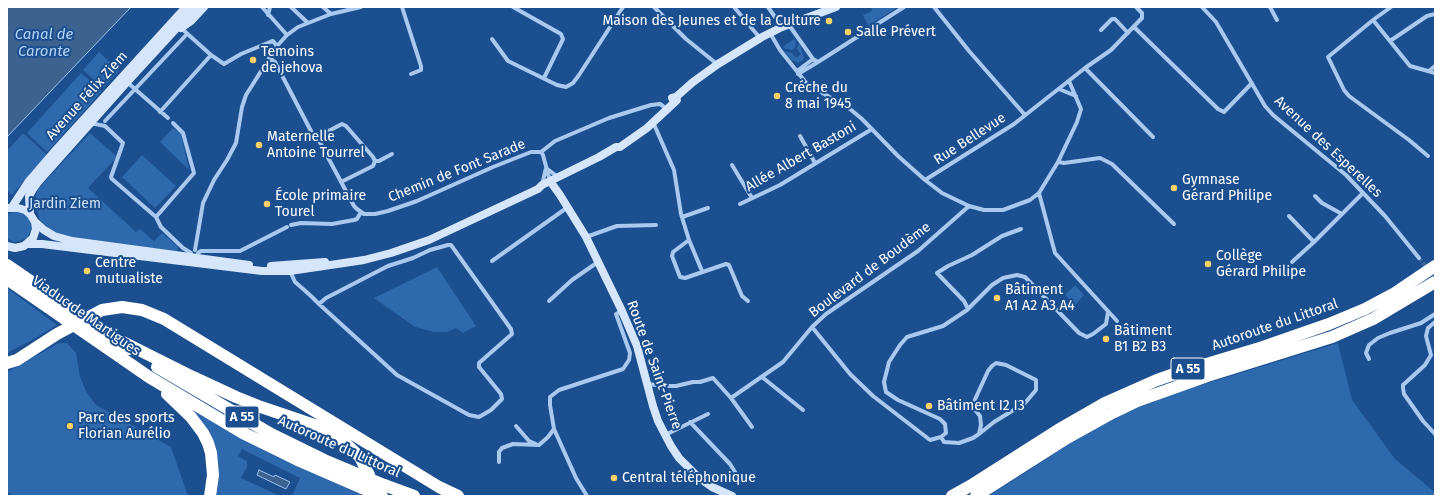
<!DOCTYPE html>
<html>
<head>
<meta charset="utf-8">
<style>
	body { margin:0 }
	#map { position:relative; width:1442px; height:503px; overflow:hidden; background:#1b4f8f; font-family:"Fira Sans",sans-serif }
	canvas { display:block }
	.frame { position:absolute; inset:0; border:8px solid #fff; pointer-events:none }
</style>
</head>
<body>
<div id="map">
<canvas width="1442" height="503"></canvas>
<div class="frame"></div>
</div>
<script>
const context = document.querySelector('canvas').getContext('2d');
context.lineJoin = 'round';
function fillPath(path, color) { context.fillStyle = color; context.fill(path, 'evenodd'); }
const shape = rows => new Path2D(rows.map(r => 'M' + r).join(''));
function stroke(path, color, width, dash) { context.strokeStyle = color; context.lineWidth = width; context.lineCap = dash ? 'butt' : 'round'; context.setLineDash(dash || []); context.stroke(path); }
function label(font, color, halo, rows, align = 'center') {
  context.font = font + ' "Fira Sans",sans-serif'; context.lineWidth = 4; context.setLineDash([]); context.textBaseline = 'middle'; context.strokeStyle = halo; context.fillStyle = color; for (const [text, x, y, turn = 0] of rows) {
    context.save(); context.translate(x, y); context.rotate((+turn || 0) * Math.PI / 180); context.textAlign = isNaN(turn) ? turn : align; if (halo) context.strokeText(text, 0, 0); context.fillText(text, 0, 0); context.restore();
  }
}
fillPath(shape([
	[871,7,898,7,868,26,863,15,872,11],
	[794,39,796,42,795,48,792,50,783,48,783,47],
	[799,43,804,57,803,60,798,63,792,60,784,51,792,53,796,58,801,54,797,49],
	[99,52,119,71,103,88,83,70],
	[81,73,102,91,47,152,27,133],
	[173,128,181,134,189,170,160,142],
	[23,133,47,155,12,195,7,190,7,151],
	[90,133,117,157,88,188,136,232,140,229,154,241,162,233,177,246,178,248,177,251,64,238,47,227,40,220,36,205,36,196,38,189],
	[142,155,176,186,155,208,122,177],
	[17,211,26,215,31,222,32,227,28,236,25,239,15,242,8,239,7,235,7,215],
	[437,267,476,326,463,333,456,328,447,332,434,332,415,327,374,298],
	[1075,285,1084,295,1075,305,1065,295],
	[7,288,57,325,30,341,7,353],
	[59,343,67,343,76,353,80,377,86,391,96,405,171,447,188,496,15,496,7,492,7,372],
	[1338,343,1352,400,1395,459,1431,489,1435,493,1435,496,988,496,1028,471,1080,436,1134,409,1191,388],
	[193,411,273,455,364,496,292,496,300,478,242,449,238,456,247,461,247,467,241,478,280,496,214,496,217,479]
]), '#2e69ad');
const water = shape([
	[7,7,131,7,7,137,7,7],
	[259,470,274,477,275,475,290,482,286,489,257,475,259,470]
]);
fillPath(water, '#3c6290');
stroke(water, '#9cc4f0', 1);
stroke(shape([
	[1419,258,1435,278]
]), '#3d69a0', 4, [4, 2]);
stroke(shape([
	[262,7,287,35],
	[291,7,308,23],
	[323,7,331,14],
	[402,7,421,66,421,70,411,74],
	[513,7,561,34,563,39,544,78],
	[654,7,686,39,717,64],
	[734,7,760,38],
	[768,7,782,27],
	[934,7,969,51,1025,115],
	[1202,7,1216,22,1265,106,1273,115,1346,175,1385,216,1419,258],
	[1270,7,1277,20],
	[1391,7,1373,20,1328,57,1344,90,1349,96,1409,140,1428,156],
	[268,15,270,7],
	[1373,20,1410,66,1435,73],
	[789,25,813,59,818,62,904,7],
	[1134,27,1218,109,1224,112,1252,83],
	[181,28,211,55,224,64,241,54,270,42,273,41,277,46],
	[1101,30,1112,19,1115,19,1128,33],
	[770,33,780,50,807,84,850,109,862,119,898,156,925,180,942,193,969,206,984,210,1003,210,1030,200,1039,193,1058,162,1077,122,1081,109,1069,81],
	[492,39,508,61,557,85,566,87,573,83,579,75,623,7],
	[1390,41,1427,16,1435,14],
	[269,58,275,62,312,133,317,137,354,206,357,209,364,214,375,214,388,211,417,201,493,167,531,152,541,152],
	[1085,68,1153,137],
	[797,71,813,59],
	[1429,71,1435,66],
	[798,74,818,62],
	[127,82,168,118],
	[1059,89,1076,96],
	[160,112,211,55],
	[105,121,187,34],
	[653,122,674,170,681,214,689,240,702,271],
	[90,123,105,126],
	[105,126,123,143,111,177,112,179,156,217,161,227,183,248,191,253],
	[800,136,815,163],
	[317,137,342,124,346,126,373,157,375,161,373,166,341,182],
	[541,152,555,141,609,118,651,105,660,104,663,106],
	[541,152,543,155,550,181],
	[375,161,379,161,392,154],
	[1058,162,1064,163,1100,158,1112,164,1174,224],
	[732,165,752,198],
	[546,168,558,177],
	[925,180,1014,124,1085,68,1111,50,1142,18,1142,13,1136,7],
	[542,185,546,168],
	[1039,193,1055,253,1117,321],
	[1315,196,1322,203,1342,214],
	[740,204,780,185,872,129],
	[1289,216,1314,242],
	[156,217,194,173,183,133,173,123],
	[682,217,708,208],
	[291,225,301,223,332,224,354,220,357,219,361,212],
	[586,237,617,226,656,225],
	[689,240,673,252,672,256,680,277,685,278,726,264,729,265,742,296,748,301],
	[195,250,203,203,214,180,227,160,236,143,242,107,246,95,277,46,287,35,298,27,331,14,361,7],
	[198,253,201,251,240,251,287,227],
	[492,261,568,207],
	[1292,262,1314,242,1363,193],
	[290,271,295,282,302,288,312,297,319,304,397,375,469,415,479,417,491,410,502,399,501,394,479,367,479,363,512,334,511,329,451,245,448,245,430,250,413,258,388,266,326,298,319,304],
	[549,301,572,280,598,262],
	[968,309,964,301,937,273,948,266,972,255,1002,236,1021,229],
	[1435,322,1428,328,1426,336,1431,355,1425,365,1403,385,1403,388,1404,394,1423,421,1435,434],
	[812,327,850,374,873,396,930,440,941,437,946,433,945,424,940,419,898,400,886,392,884,382,889,362,900,345,907,337,943,326,967,310,992,285,1003,278,1017,275,1025,277,1079,333,1087,337,1093,334,1106,324,1108,312],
	[1369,359,1366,353,1369,345,1378,338,1390,333,1421,323,1435,314],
	[762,377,803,410],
	[647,384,666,386,676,386,693,382,700,382,713,378,731,398,752,427],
	[731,398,783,362,812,327,826,314,918,251,969,206],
	[690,422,730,464,738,477,739,483],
	[516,426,529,441,536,444],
	[665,435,708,414],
	[941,437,944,442,959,443,973,438,979,434,994,422,1025,403,1036,390,1036,380,1006,365,996,363,992,366,988,371,972,406,980,416,981,425,979,434],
	[499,462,499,452,502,448,513,444,539,445,548,437,554,429],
	[587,496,576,478,554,429,550,405,550,397,559,390,623,369,629,360,630,353,616,314,622,311]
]), '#a9c9ee', 4);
stroke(shape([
	[181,28,191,21,204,7],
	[672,98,676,97,693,82,718,64,762,37,782,27,836,7],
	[550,181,560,195,586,237,622,311,637,346,653,406,658,421,671,446,679,458,697,476,712,487,732,496],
	[12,207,29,181,54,152,186,7],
	[30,214,29,196,33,189,38,182,127,82,196,7],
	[35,222,44,230,54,236,72,241,249,265],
	[27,244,42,244,262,271,290,271,364,260,391,253,429,240,538,189,542,185,599,157,616,147,620,147,647,128,677,100,676,97],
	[7,246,15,248,24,246,33,238,36,229,35,222,30,214,25,210,18,208,9,208],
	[271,266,325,262]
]), '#d6e6fa', 8);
stroke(shape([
	[121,341,193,377,236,397,261,407,320,427,334,435,343,441,360,457,369,475,372,487],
	[123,359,149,377,243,433,300,461,362,488],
	[7,363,17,360,57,334,102,310,122,307,142,310,164,319,439,487,458,496],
	[157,367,271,434,324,460,360,475],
	[167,394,191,417,203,433,208,443,211,453,213,475,210,496],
	[384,485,414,496],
	[952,496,970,486,1058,430,1105,403,1157,380,1177,373,1263,347,1329,324,1365,309,1395,293,1435,266],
	[976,496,1067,438,1112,413,1137,401,1207,376,1332,337,1373,319,1435,282]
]), '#fff', 12);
stroke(shape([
	[7,265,129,349],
	[7,279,123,359],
	[360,475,384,485],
	[362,488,382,496]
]), '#fff', 12);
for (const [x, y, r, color] of [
	[829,21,4,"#ffd166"],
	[848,32,4,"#ffd166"],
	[253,60,4,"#ffd166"],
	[777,96,4,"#ffd166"],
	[259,145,4,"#ffd166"],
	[1174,188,4,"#ffd166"],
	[267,204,4,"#ffd166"],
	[1208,264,4,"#ffd166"],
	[87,271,4,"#ffd166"],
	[997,298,4,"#ffd166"],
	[1106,339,4,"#ffd166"],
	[929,406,4,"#ffd166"],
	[70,426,4,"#ffd166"],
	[614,478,4,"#ffd166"]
]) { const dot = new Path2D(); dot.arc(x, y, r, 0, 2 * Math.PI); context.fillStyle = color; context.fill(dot); stroke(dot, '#1b4f8f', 1.5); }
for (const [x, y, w] of [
	[1188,369,34],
	[242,417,34]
]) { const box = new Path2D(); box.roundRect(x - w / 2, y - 11, w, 22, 3); context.fillStyle = '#1b4f8f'; context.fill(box); stroke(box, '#fff', 1); }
label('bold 13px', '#fff', null, [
	["A 55",1188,369],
	["A 55",242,417]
]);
label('14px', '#fff', '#1b4f8f', [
	["Maison des Jeunes et de la Culture",821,21,"right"],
	["Salle Prévert",856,32],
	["Temoins",261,52],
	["de jehova",261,68],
	["Créche du",785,88],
	["8 mai 1945",785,104],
	["Maternelle",267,137],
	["Antoine Tourrel",267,153],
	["Gymnase",1182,180],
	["Gérard Philipe",1182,196],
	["École primaire",275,196],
	["Tourel",275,212],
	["Collège",1216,256],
	["Gérard Philipe",1216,272],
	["Centre",95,263],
	["mutualiste",95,279],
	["Bâtiment",1005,290],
	["A1 A2 A3 A4",1005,306],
	["Bâtiment",1114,331],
	["B1 B2 B3",1114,347],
	["Bâtiment I2 I3",937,406],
	["Parc des sports",78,418],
	["Florian Aurélio",78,434],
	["Central téléphonique",622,478]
], 'left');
label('14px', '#fff', '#1b4f8f', [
	["Avenue Félix Ziem",87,96,-48],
	["Rue Bellevue",970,139,-33],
	["Avenue des Esperelles",1328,147,43],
	["Allée Albert Bastoni",801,157,-30],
	["Chemin de Font Sarade",457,171,-22],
	["Boulevard de Boudème",870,270,-37],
	["Viaduc de Martigues",86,316,35],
	["Autoroute du Littoral",1275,325,-19],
	["Route de Saint-Pierre",654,365,70],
	["Autoroute du Littoral",339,447,24]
]);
label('14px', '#cfe3fa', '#1b4f8f', [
	["Jardin Ziem",65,204]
]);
label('italic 15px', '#b5d3f5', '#1b4f8f', [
	["Canal de",44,35],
	["Caronte",44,52]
]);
</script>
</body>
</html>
